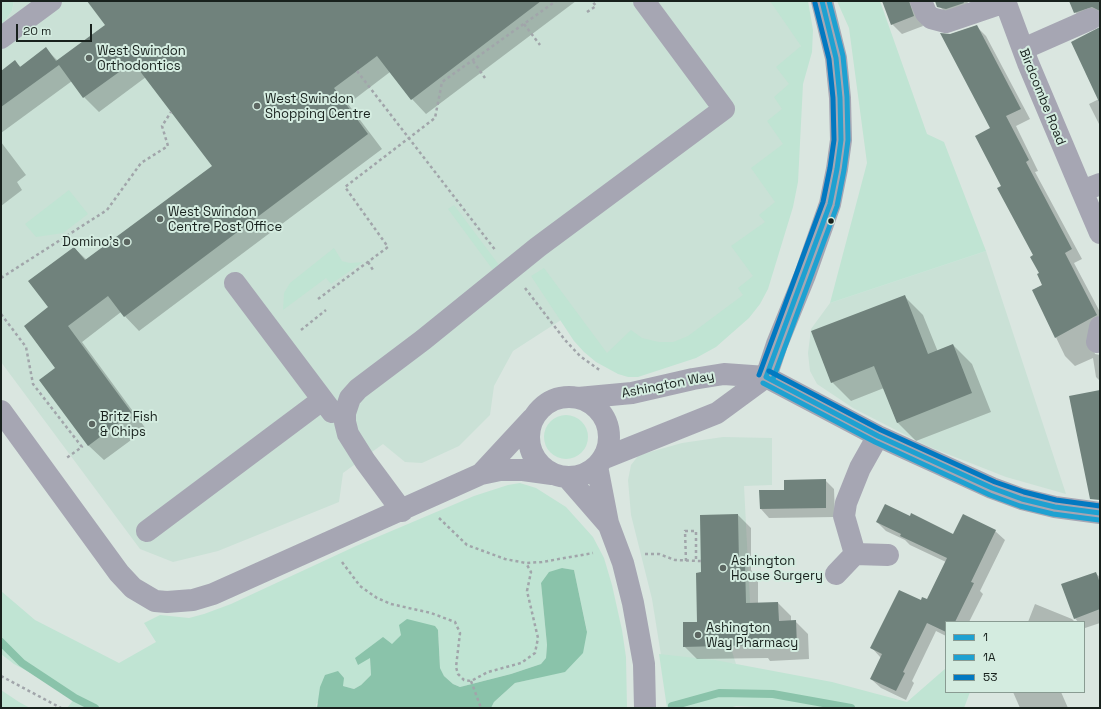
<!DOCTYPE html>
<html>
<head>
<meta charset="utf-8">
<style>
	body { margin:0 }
	#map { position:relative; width:1101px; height:709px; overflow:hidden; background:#dae6e0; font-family:"Space Grotesk",sans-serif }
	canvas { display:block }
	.frame { position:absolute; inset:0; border:2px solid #18211d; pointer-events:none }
	.legend { position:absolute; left:945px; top:621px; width:140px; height:72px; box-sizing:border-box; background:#d4ece0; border:1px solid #899b92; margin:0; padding:5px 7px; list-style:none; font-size:12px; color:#18211d }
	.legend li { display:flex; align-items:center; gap:8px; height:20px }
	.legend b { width:20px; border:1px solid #899b92 }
	.scale { position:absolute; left:16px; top:24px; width:76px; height:18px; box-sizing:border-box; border:2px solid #18211d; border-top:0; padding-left:5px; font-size:12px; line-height:14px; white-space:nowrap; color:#18211d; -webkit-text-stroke:3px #d4ece0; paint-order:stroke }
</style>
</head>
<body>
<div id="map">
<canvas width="1101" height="709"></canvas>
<div class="frame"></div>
<ul class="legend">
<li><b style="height:5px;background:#1ea1d1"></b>1</li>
<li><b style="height:5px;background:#1ea1d1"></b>1A</li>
<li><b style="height:5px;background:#0279c1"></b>53</li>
</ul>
<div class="scale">20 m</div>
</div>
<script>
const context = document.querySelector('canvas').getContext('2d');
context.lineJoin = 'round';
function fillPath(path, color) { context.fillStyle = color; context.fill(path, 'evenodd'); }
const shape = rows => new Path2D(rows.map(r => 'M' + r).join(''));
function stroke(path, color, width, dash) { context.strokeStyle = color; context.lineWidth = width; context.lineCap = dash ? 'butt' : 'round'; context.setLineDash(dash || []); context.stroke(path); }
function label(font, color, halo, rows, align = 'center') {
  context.font = font + ' "Space Grotesk",sans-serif'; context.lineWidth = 4; context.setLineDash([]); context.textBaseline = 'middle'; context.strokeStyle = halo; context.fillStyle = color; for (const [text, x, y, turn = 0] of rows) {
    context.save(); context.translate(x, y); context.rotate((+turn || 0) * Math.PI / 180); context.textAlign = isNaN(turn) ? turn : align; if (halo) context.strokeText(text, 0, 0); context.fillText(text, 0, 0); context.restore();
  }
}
fillPath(shape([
	[14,1,793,1,802,25,797,107,760,288,722,331,607,359,561,320,513,351,494,386,490,415,459,446,422,463,405,462,383,444,343,473,339,502,218,551,173,562,140,549,1,362,1,26,12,11],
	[986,251,1066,494,1006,477,927,446,853,408,817,384,810,371,808,353,811,329,830,303],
	[723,437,772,438,772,485,744,486,751,620,722,620,736,664,661,655,652,599,631,515,628,480,631,465,638,456,643,454,682,443]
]), '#cae1d6');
fillPath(shape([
	[1,1,14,1,12,11,1,26],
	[770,1,808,1,813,30,812,52,803,84,798,182,793,207,768,289,760,304,749,318,716,347,696,358,638,377,628,377,618,374,596,362,584,352,574,341,531,276,544,268,607,353,631,330,642,338,659,342,673,342,688,336,743,295,738,288,753,276,731,246,765,222,759,215,775,202,751,168,783,144,767,121,782,109,774,97,789,84,776,67,801,46],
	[837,1,880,1,927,134,944,142,986,251,830,303,867,163,849,28],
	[69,190,88,214,63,233,36,237,25,224],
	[454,205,502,269,496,274,448,209],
	[334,248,342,261,350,263,363,262,331,284,326,278,283,310,284,293,290,283],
	'544 437a22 22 0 1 1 44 0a22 22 0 1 1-44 0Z',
	[520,483,536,488,566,507,593,537,604,558,612,585,622,630,626,657,627,708,491,708,494,702,515,683,537,678,587,631,574,570,562,568,541,583,547,645,546,658,541,664,511,674,460,687,453,684,444,676,440,668,438,630,401,635,392,645,370,658,371,675,361,685,354,689,343,686,316,704,317,708,67,708,75,698,90,705,14,664,1,654,1,591,35,620,119,663,156,642,144,623,160,615,189,618,204,614,231,604,356,546,474,496,508,485],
	[659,654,715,660,832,682,907,702,946,668,946,692,970,692,964,708,772,708,736,706,729,708,667,708],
	[1,690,19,702,30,708,1,708]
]), '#c0e4d3');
fillPath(shape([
	[562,568,574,570,587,632,583,653,565,672,515,683,494,702,491,708,317,708,320,687,325,675,338,671,344,678,343,686,354,689,361,685,371,675,370,658,358,665,355,658,383,637,392,644,401,635,399,625,407,619,435,626,438,630,440,668,444,676,453,684,460,687,511,674,541,664,546,658,547,645,541,583,549,572]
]), '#8ac3aa');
fillPath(shape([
	[88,1,576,1,426,114,412,99,390,72,348,104,382,149,139,331,121,312,82,342,146,429,104,460,89,446,40,380,57,368,50,308,74,248,87,260,214,166,146,77,99,112,84,97,72,81,1,133,1,72,15,62,21,67,46,49,58,61,107,25],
	[883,1,924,1,918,10,923,26,902,34,892,24],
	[935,1,967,1,973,13,949,17],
	[1070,1,1100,1,1100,16,1084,22,1075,12],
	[976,26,986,36,1030,119,1016,126,1038,171,1035,172,1082,259,1074,263,1100,312,1100,330,1094,350,1095,354,1100,355,1100,381,1096,377,1093,358,1075,366,1065,356,1033,290,1043,285,1040,274,1034,256,1002,187,991,129,950,35],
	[1100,28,1100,126,1089,104,1099,99],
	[1,142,26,175,17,182,22,190,1,206],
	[904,296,923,315,938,352,953,345,972,364,991,412,916,441,897,422,884,388,851,401,832,382],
	[825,480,834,489,835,517,769,518,761,509,785,491],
	[738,515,751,528,751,570,758,577,758,603,778,603,791,616,791,621,795,621,808,634,809,659,770,661,768,658,697,659,684,646,698,623,702,573],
	[877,522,954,535,995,531,1005,540,980,591,983,594,969,622,946,622,946,636,936,631,912,681,914,683,906,700,881,688,871,679,881,658,872,648,921,602,927,601,946,562,910,545,905,540,886,531],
	[1095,573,1100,577,1100,623,1085,628,1084,622,1078,622,1075,618],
	[1035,604,1072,619,1075,622,1028,622],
	[1013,692,1061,692,1068,708,1020,708]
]), '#0003');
stroke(shape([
	[1,642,22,663,75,698,95,708],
	[672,706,719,693,773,694,851,708]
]), '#8ac3aa', 8);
fillPath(shape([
	[87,1,541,1,411,100,377,56,334,88,368,134,124,317,108,296,68,326,132,413,88,446,39,380,55,368,24,326,48,307,28,281,74,247,85,260,212,166,133,62,83,98,59,65,1,107,1,71,15,60,20,67,46,47,56,61,105,25],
	[882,1,909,1,914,16,891,25],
	[935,1,963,1,964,3,946,9,937,7],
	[1069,1,1100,1,1100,11,1092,7,1074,13],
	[977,25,1021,109,1006,116,1029,160,1026,162,1072,249,1065,253,1097,315,1055,338,1032,290,1042,285,1037,274,1039,273,1030,257,1033,255,997,188,1001,186,975,136,990,128,940,33,950,34],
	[1100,27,1100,104,1071,42],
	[905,295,928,354,953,344,972,393,897,423,874,366,831,383,811,331],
	[1100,390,1100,500,1090,499,1069,396],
	[826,479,826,508,760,509,759,490,784,490,784,480],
	[885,504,910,516,911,513,953,534,963,514,996,530,971,582,974,583,955,622,946,622,946,632,927,623,903,672,905,673,896,691,870,679,882,654,870,648,899,590,921,600,922,597,927,599,947,558,900,536,901,534,876,522],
	[738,514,739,563,745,563,746,603,778,602,779,621,796,620,797,647,756,648,756,645,683,647,683,622,697,622,696,573,701,572,700,515],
	[1096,572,1100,583,1100,609,1074,619,1061,584]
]), '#70827c');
stroke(shape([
	[587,12,596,6,592,1],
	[524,24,540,45],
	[473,61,485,78],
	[357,71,496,251],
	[368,262,373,270],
	[1,278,107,210,141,163,168,146,162,126,171,112],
	[525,288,565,340,580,356,601,371],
	[318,299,388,247,345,187,435,118,442,82,556,1],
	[1,314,26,347,33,384,82,447,65,459],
	[301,330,326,310],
	[439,518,467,545,505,559,526,563,542,562,593,553],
	[645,554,659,554,675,560,701,561],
	[686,561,685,531,696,531,696,561],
	[342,562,360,586,377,598,391,604,431,613,455,622,460,633,456,667,458,674,464,680,471,681,488,672,521,663,535,653,538,638,527,591,531,572,526,563],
	[1,676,61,708],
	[471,681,481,708]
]), '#a1a5aa', 2.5, [3, 3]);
stroke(shape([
	[921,1,926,13,931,18,946,22,1005,2],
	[1005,1,1028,63,1082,191,1100,184],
	[1,38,51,1],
	[1023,49,1091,19],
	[1082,191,1100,233],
	[235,283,332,412],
	[1097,342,1100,327],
	[766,377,777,344,805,275,830,204,837,169,841,140,840,98,836,58,822,1],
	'529 437a40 40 0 1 1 80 0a40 40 0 1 1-80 0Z',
	[578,398,632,393,693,379,724,374,766,377,878,436,992,488,1022,499,1055,507,1100,513],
	[1,411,119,573,133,588,155,601,167,602,193,600,213,594,481,474,500,470,523,470,552,474],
	[602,459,717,413,766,377],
	[597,466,608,523,623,563,633,603,644,664,645,708],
	[481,474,532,419],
	[567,477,607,523],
	[402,511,365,461,348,434,345,422,345,413,350,398,358,389,423,340,538,247,724,109,644,1],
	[147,531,322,400],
	[855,554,888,555],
	[836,574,855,554,844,516,846,503,860,468,878,436]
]), '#a6a6b3', 22);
stroke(shape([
	[766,377,830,204,837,169,841,140,840,98,836,58,822,1],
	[766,377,878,436,992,488,1022,499,1055,507,1100,513]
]), '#1ea1d1', 5);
stroke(shape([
	[773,379,837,206,844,170,848,140,847,97,843,56,829,1],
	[763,383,875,442,990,495,1020,506,1053,514,1099,520]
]), '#1ea1d1', 5);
stroke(shape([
	[769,371,881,430,995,482,1024,492,1056,500,1100,506],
	[759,375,823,202,830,168,834,140,833,98,829,59,815,3]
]), '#0279c1', 5);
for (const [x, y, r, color] of [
	[89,58,4,"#5c6661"],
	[257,106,4,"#5c6661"],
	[160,219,4,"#5c6661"],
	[831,221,3.5,"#18211d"],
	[127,242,4,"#5c6661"],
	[92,424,4,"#5c6661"],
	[723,568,4,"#5c6661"],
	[698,635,4,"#5c6661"]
]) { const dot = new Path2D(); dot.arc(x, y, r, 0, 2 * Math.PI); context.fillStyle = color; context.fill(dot); stroke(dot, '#d4ece0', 1.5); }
label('13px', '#18211d', '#d4ece0', [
	["West Swindon",97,51],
	["Orthodontics",97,66],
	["West Swindon",265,99],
	["Shopping Centre",265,114],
	["West Swindon",168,212],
	["Centre Post Office",168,227],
	["Domino's",119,242,"right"],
	["Britz Fish",100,417],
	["& Chips",100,432],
	["Ashington",731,561],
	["House Surgery",731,576],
	["Ashington",706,628],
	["Way Pharmacy",706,643]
], 'left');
label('13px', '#18211d', '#d4ece0', [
	["Birdcombe Road",1042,97,68],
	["Ashington Way",668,385,-11]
]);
</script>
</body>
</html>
